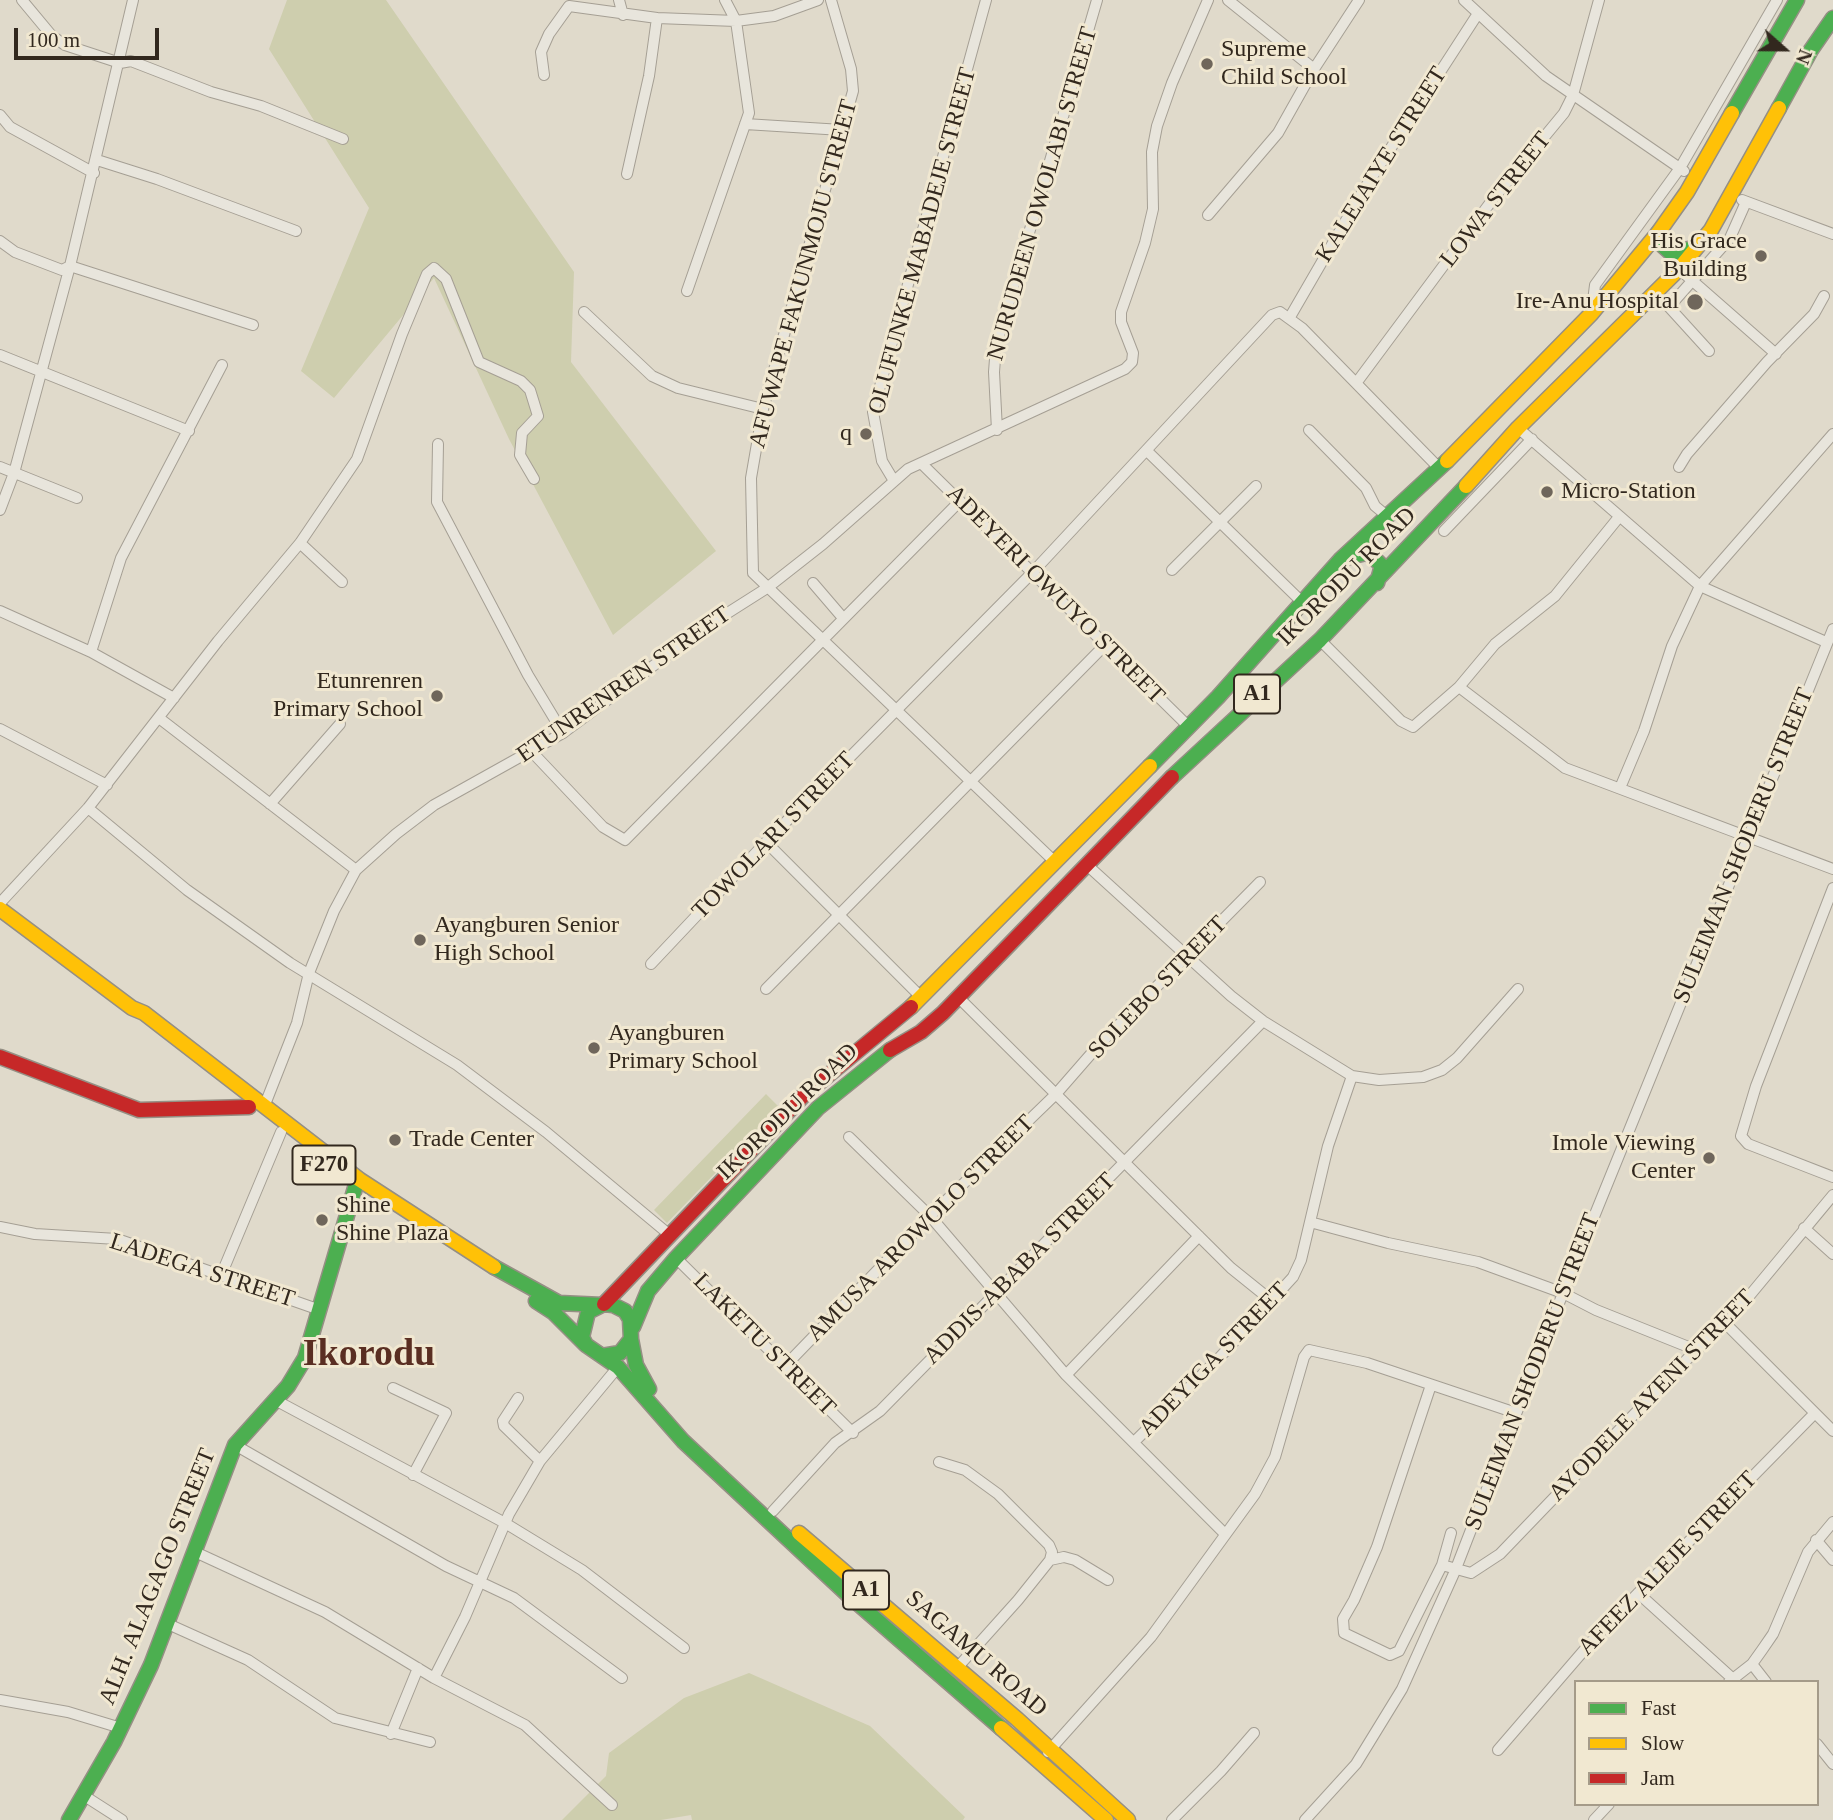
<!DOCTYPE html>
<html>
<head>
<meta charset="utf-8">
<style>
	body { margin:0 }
	#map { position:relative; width:1833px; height:1820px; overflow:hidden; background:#e0dacb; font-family:"Times New Roman",serif }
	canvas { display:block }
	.legend { position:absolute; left:1574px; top:1680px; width:245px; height:126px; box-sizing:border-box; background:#f1e8d1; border:2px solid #a59b89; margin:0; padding:9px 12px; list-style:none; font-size:21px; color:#32281e }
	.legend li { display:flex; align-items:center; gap:14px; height:35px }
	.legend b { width:35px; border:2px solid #a59b89 }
	.north { position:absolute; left:1749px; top:14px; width:70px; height:70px; -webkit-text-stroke:5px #f1e8d1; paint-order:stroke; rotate:111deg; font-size:19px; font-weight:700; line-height:28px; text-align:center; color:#32281e }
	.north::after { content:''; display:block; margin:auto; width:24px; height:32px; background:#32281e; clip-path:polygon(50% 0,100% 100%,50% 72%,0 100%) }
	.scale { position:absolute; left:14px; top:28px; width:145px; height:32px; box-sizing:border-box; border:4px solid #32281e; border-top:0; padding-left:9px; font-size:21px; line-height:24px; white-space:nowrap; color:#32281e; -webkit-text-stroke:5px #f1e8d1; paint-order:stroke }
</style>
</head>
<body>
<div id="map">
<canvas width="1833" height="1820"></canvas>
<ul class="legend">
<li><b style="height:9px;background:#4caf50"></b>Fast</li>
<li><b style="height:9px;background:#ffc107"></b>Slow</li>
<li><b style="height:9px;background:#c62828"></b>Jam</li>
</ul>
<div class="north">N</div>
<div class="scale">100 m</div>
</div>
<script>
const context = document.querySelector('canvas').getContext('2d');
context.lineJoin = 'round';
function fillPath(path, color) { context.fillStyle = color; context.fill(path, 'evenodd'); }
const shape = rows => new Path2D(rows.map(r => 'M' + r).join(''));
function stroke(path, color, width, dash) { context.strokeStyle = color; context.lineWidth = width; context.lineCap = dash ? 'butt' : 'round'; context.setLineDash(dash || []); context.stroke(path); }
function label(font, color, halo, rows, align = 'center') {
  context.font = font + ' "Times New Roman",serif'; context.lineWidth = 6; context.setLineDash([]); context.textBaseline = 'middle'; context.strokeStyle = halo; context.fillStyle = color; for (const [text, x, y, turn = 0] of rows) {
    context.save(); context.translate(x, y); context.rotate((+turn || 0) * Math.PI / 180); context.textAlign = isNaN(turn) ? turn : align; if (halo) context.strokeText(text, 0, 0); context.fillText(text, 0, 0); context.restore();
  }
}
fillPath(shape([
	[287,0,386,0,574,272,571,362,716,551,613,635,509,439,434,278,334,398,301,371,369,208,269,49],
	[766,1094,779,1107,667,1223,654,1210],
	[749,1673,870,1726,965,1817,963,1820,692,1820,691,1815,661,1820,562,1820,606,1776,609,1753,684,1698]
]), '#ceceae');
const street = shape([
	[22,0,52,36,65,45,120,63,131,61,211,92,261,106,343,139],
	[619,0,623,15],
	[831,0,851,69,853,91,763,409,751,478,753,573,1055,862],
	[1228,0,1314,69],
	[1464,0,1546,76,1684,171],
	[544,75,541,52,549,34,569,6,657,18,736,21,774,16,818,0],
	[0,115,10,127,94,173],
	[745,124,842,130],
	[97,160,157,179,296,231],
	[627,174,649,76,657,18],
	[1742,200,1833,234],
	[1208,215,1278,133,1314,69,1359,0],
	[0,241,15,252,62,270,70,266,253,325],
	[1679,269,1776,354],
	[687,291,749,113,736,21,725,0],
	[1592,309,1595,285,1680,168,1777,0],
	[584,312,652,376,678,388,763,409],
	[1290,317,1363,191,1477,15],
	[1709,351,1669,307,1730,238,1746,202],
	[0,355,189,431],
	[1357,382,1493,199,1564,113,1573,95,1599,0],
	[1518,428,1700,586,1826,642],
	[997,430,994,372,996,346,1097,0],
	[1309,430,1366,488,1375,506,1387,516],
	[438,444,437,502,528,675,563,733],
	[1147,451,1302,602],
	[921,463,1189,727],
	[0,467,77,498],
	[1679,467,1687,454,1767,362,1814,314,1824,296],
	[894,481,882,461,873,412,986,0],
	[0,510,14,473,70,266,133,0],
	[1444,531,1532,439],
	[300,543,342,582],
	[1172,570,1256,486],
	[813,583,843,618],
	[0,611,91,652,174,698],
	[1320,640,1401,721,1413,727,1459,687,1495,644,1555,596,1619,517],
	[91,652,121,558,222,365],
	[1459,687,1565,768,1833,869],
	[159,718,356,870],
	[0,729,107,785],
	[532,752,603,827,625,840,960,501],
	[1620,788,1644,731,1672,646,1700,586,1833,434],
	[270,804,340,724],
	[88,808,187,890,290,963,457,1065,546,1132,671,1236],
	[766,842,922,998],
	[1087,865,1231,996,1263,1021,1352,1076,1379,1080,1423,1077,1442,1070,1457,1058,1518,989],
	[1833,888,1756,1086,1741,1136,1748,1144,1833,1177],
	[0,903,88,808,218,641,300,543,357,459,402,334,427,274,434,268,446,279,479,362,521,381,530,390,538,416,522,433,520,455,534,479],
	[651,964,766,842,1032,573,1272,315,1280,312,1302,328,1440,469],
	[766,989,1104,646],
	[959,998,1231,1268,1272,1301],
	[264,1107,297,1023,309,973,334,911,356,870,396,834,434,805,563,733,704,628,767,588,823,544,908,469,1125,369,1132,362,1133,353,1121,322,1121,312,1145,243,1153,209,1152,152,1157,126,1172,83,1208,0],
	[849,1137,930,1216,1066,1375,1225,1534],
	[1310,1222,1388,1243,1478,1262,1563,1293,1596,1310,1696,1350],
	[0,1227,35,1234,117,1239,320,1310],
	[1804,1228,1833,1254],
	[676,1258,853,1433],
	[222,1273,281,1132],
	[1726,1324,1833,1431],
	[786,1365,930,1216,1056,1094,1097,1047,1260,882],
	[1066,1375,1199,1236],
	[1431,1385,1377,1547,1354,1600,1343,1619,1344,1633,1390,1655,1399,1651,1442,1565,1471,1573,1500,1554,1696,1350,1726,1324,1833,1195],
	[393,1388,446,1413,413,1475],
	[518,1398,503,1421,504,1426,540,1461],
	[277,1401,505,1523,582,1570,684,1648],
	[1134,1442,1220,1357,1293,1277,1301,1260,1328,1146,1352,1076],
	[235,1445,446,1566,514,1598,622,1678],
	[939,1462,965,1470,998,1494,1049,1545,1052,1552,1050,1560,1018,1600,957,1668],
	[773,1511,835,1443,880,1411,1263,1021],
	[1816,1540,1833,1560],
	[193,1551,325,1612,434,1678,525,1725,612,1805],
	[1050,1560,1064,1557,1075,1560,1108,1580],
	[1442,1565,1451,1533],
	[1638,1593,1733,1679],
	[168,1624,248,1660,335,1718,430,1742],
	[1752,1664,1766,1682],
	[434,1678,465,1617,509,1514,540,1461,618,1367],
	[1729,1682,1752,1664,1762,1650,1773,1634,1808,1552,1833,1522],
	[0,1700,68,1712,121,1728],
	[391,1734,418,1668],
	[1817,1744,1833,1764],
	[1498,1750,1598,1634,1815,1413],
	[1048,1752,1151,1637,1255,1494,1275,1457,1304,1357,1309,1350,1367,1363,1516,1413],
	[83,1795,122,1820],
	[1172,1820,1221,1771,1254,1733],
	[1305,1820,1356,1764,1402,1689,1455,1571,1563,1293,1833,629],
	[1594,1820,1609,1804]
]);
const fast = shape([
	[1779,108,1811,50,1833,18],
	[1732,113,1797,0],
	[1658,233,1663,246,1672,254,1696,247],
	[1341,559,1366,553,1371,555,1382,566,1377,583],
	[1150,766,1218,697,1341,559,1447,461],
	[1172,777,1320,640,1466,486],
	[494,1267,559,1303,602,1305],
	[536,1301,553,1312,586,1345],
	[633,1327,648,1291,676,1258,818,1108,890,1050],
	[631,1339,636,1365,649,1389],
	[602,1356,620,1353,631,1339,630,1319,625,1311,613,1305,604,1304,588,1312,582,1337,586,1345,618,1367,683,1441,847,1594,1001,1728],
	[69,1820,114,1742,151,1665,235,1445,288,1386,305,1358,355,1188]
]);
const slow = shape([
	[1447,461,1591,314,1658,233,1687,192,1732,113],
	[1466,486,1518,428,1679,269,1711,230,1779,108],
	[0,909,132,1008,144,1013,360,1180,494,1267],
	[911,1007,1150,766],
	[799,1533,1017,1719,1128,1820],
	[1001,1728,1106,1820]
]);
const jam = shape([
	[890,1050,921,1032,943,1013,1172,777],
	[0,1057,139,1110,249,1107],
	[604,1304,803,1096,911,1007]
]);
stroke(street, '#a59f94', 12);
stroke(fast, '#958f84', 17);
stroke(slow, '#958f84', 17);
stroke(jam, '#958f84', 17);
stroke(street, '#e8e5dc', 10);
stroke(fast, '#4caf50', 14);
stroke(slow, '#ffc107', 14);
stroke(jam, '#c62828', 14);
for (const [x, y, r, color] of [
	[1207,64,7,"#6f665b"],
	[1761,256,7,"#6f665b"],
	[1695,302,9,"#6f665b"],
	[866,434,7,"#6f665b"],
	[1547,492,7,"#6f665b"],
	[437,696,7,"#6f665b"],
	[420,940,7,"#6f665b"],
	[594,1048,7,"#6f665b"],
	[395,1140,7,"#6f665b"],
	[1709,1158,7,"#6f665b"],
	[322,1220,7,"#6f665b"]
]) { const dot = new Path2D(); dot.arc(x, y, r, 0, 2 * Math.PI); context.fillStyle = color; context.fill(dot); stroke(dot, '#f1e8d1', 2.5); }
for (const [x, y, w] of [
	[1257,694,46],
	[324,1165,63],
	[866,1590,46]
]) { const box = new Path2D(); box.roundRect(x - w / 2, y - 19.5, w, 39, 5); context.fillStyle = '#f1e8d1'; context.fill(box); stroke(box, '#32281e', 2); }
label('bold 23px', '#32281e', null, [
	["A1",1257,694],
	["F270",324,1165],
	["A1",866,1590]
]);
label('24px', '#32281e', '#f1e8d1', [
	["Supreme",1221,50],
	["Child School",1221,78],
	["His Grace",1747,242,"right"],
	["Building",1747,270,"right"],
	["Ire-Anu Hospital",1679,302,"right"],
	["q",852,434,"right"],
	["Micro-Station",1561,492],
	["Etunrenren",423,682,"right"],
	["Primary School",423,710,"right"],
	["Ayangburen Senior",434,926],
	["High School",434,954],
	["Ayangburen",608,1034],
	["Primary School",608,1062],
	["Trade Center",409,1140],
	["Imole Viewing",1695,1144,"right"],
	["Center",1695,1172,"right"],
	["Shine",336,1206],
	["Shine Plaza",336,1234]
], 'left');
label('24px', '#32281e', '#f1e8d1', [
	["KALEJAIYE STREET",1382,165,-58],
	["NURUDEEN OWOLABI STREET",1043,194,-74],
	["LOWA STREET",1496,200,-52],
	["OLUFUNKE MABADEJE STREET",923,241,-75],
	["AFUWAPE FAKUNMOJU STREET",804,274,-75],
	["IKORODU ROAD",1347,577,-45],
	["ADEYERI OWUYO STREET",1055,595,45],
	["ETUNRENREN STREET",624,685,-35],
	["TOWOLARI STREET",774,836,-46],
	["SULEIMAN SHODERU STREET",1744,846,-68],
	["SOLEBO STREET",1158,988,-46],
	["IKORODU ROAD",788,1112,-44],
	["AMUSA AROWOLO STREET",921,1229,-45],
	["ADDIS-ABABA STREET",1020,1269,-45],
	["LADEGA STREET",202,1271,18],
	["LAKETU STREET",764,1345,45],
	["ADEYIGA STREET",1214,1360,-46],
	["SULEIMAN SHODERU STREET",1533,1372,-69],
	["AYODELE AYENI STREET",1652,1396,-46],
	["AFEEZ ALEJE STREET",1668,1564,-46],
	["ALH. ALAGAGO STREET",158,1577,-68],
	["SAGAMU ROAD",976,1654,41]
]);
label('bold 38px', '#5a2e22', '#f1e8d1', [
	["Ikorodu",369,1355]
]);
</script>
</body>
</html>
